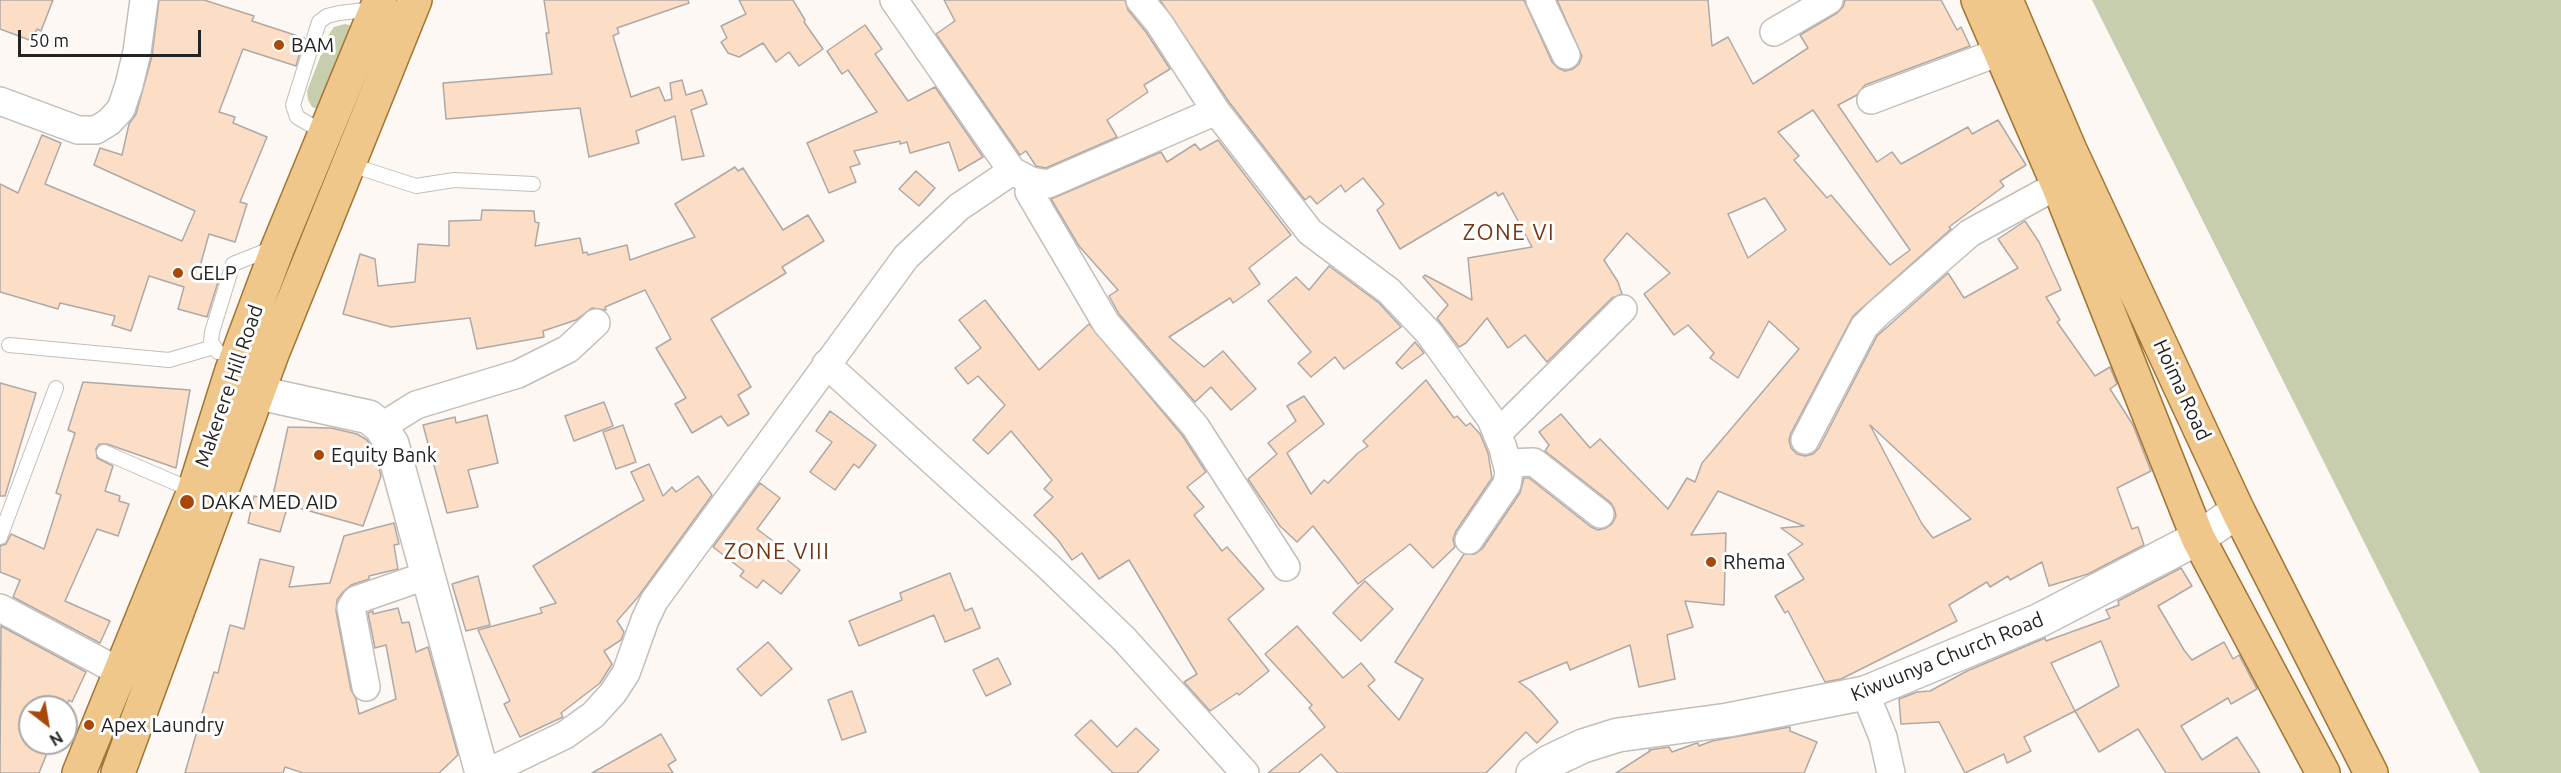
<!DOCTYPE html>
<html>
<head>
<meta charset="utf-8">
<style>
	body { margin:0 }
	#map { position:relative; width:2561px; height:773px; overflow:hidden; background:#fdf8f4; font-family:Ubuntu,sans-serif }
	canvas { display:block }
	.north { position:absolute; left:18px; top:695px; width:60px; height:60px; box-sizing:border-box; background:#fff; border:2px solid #a8a7a6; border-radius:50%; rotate:149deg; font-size:16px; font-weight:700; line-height:24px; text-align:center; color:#252321 }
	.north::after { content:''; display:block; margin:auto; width:21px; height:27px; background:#aa4807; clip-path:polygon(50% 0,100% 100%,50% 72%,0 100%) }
	.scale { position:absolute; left:18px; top:30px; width:183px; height:27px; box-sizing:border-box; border:3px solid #252321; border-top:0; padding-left:8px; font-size:18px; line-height:21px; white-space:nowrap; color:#252321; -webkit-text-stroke:4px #fff; paint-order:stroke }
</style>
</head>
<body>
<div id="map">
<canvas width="2561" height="773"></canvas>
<div class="north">N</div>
<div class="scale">50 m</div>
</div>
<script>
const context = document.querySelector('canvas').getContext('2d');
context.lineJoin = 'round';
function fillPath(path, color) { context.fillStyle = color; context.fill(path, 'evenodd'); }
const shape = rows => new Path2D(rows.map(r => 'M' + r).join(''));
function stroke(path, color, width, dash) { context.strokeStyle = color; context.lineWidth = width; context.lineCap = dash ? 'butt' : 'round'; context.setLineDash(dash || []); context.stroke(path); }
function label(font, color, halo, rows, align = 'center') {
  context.font = font + ' Ubuntu,sans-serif'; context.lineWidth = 6; context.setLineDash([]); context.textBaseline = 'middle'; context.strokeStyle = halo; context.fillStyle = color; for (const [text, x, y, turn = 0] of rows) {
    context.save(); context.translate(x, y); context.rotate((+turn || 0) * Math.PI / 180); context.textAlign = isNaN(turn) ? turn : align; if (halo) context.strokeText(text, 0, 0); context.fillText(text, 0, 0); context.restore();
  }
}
fillPath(shape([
	[2092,0,2561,0,2561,773,2480,773],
	[345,24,361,28,332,114,312,107,308,100,307,91,329,34,334,27]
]), '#c7ceae');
const building = shape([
	[0,0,53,0,41,31,37,29,32,41,0,29,0,0],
	[159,0,204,0,254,16,252,21,304,38,296,66,243,49,219,112,235,117,233,123,267,137,240,202,247,204,235,242,209,234,199,270,220,276,207,317,178,309,184,287,149,276,131,331,112,325,115,316,60,303,58,309,0,292,0,184,18,193,42,135,61,143,45,184,182,241,195,211,94,165,100,148,122,155,129,124,136,114,152,56,159,0],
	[544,0,688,0,689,3,617,28,619,33,613,36,631,97,659,87,665,101,672,99,670,83,682,80,686,95,702,90,707,104,691,110,704,156,682,160,675,116,636,131,639,143,589,157,580,108,446,119,443,83,552,74,546,33,549,33,544,0],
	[739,0,793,0,805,20,804,22,823,49,799,66,789,52,776,62,763,43,739,57,728,53,721,42,727,38,721,26,746,14,739,0],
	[944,0,1125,0,1128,10,1146,32,1170,69,1144,85,1148,92,1107,120,1117,137,1046,168,1036,166,1026,151,1020,155,936,34,955,21,944,0],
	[1160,0,1524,0,1552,62,1558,68,1565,71,1573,69,1579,64,1582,56,1557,0,1708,0,1712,46,1728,37,1753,84,1808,48,1800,35,1837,13,1843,7,1845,0,1941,0,1957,30,1961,27,1970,46,1865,85,1857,95,1838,105,1877,162,1892,152,1901,164,1968,127,1972,134,1998,120,2026,165,2000,181,2004,186,1949,227,1951,229,1853,316,1791,433,1789,440,1791,448,1797,454,1805,456,1813,454,1819,448,1877,336,1948,273,1964,298,2018,268,1998,239,2025,221,2039,242,2061,290,2046,297,2060,320,2057,322,2095,376,2110,367,2117,384,2110,389,2133,425,2151,471,2117,488,2132,529,2138,527,2144,545,2088,574,2049,586,2042,562,2010,580,2008,576,1990,587,1987,582,1949,605,1957,621,1841,679,1825,682,1788,611,1785,613,1775,596,1804,579,1788,554,1803,544,1781,528,1804,526,1718,491,1691,535,1726,533,1724,605,1685,601,1693,627,1667,635,1675,679,1639,687,1630,645,1570,670,1567,662,1519,682,1531,691,1558,722,1537,743,1526,732,1486,773,1338,773,1321,754,1298,773,1268,773,1325,727,1309,708,1312,705,1265,654,1297,626,1343,678,1361,663,1375,680,1368,686,1399,720,1423,679,1395,662,1464,554,1475,554,1482,549,1520,493,1524,478,1529,478,1591,527,1598,530,1606,528,1612,524,1616,516,1614,508,1610,502,1545,451,1549,445,1539,432,1561,414,1590,448,1600,439,1668,509,1687,478,1695,482,1702,463,1799,349,1769,321,1738,378,1710,358,1714,353,1688,325,1674,335,1644,294,1670,273,1627,233,1604,260,1618,282,1622,294,1612,298,1547,362,1525,335,1508,348,1487,318,1466,343,1459,347,1437,318,1448,305,1423,277,1425,275,1472,300,1468,258,1532,247,1503,193,1498,196,1496,192,1400,249,1377,210,1384,204,1363,178,1345,192,1341,185,1317,204,1310,196,1305,200,1229,102,1160,0],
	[1813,110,1910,250,1890,265,1831,195,1827,198,1794,160,1799,156,1778,132,1813,110],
	[1765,198,1786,230,1748,258,1728,214,1765,198],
	[1870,425,1971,519,1933,538,1922,524,1870,425],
	[865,25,882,49,875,54,908,101,935,87,983,157,959,171,949,142,910,153,907,142,900,144,900,141,854,151,860,164,850,167,856,182,829,193,807,143,877,112,848,70,842,74,827,51,865,25],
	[1218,140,1291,235,1249,268,1260,284,1233,303,1230,298,1169,337,1204,367,1223,351,1256,389,1231,410,1211,387,1195,402,1119,314,1109,296,1118,290,1079,246,1051,199,1161,152,1167,162,1195,144,1200,150,1218,140],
	[735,167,738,171,743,168,783,230,808,215,824,241,782,267,786,273,711,319,751,387,738,395,749,414,728,426,721,416,692,433,675,404,686,398,656,348,671,339,645,290,605,307,606,310,592,308,576,320,543,331,544,337,477,349,470,318,391,327,343,314,360,254,375,259,378,286,415,282,418,244,449,246,449,221,481,220,482,210,534,211,535,222,539,223,535,246,580,238,583,253,587,252,588,255,627,245,630,260,695,237,675,204,735,167],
	[916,171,935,188,919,206,899,189,916,171],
	[1329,266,1379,303,1401,327,1344,369,1335,357,1311,377,1298,363,1311,352,1268,301,1296,277,1309,290,1329,266],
	[985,300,1039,370,1089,324,1182,435,1206,472,1187,487,1204,507,1194,515,1222,551,1227,547,1264,589,1228,619,1269,671,1239,695,1237,693,1210,711,1184,682,1197,674,1129,560,1099,579,1082,553,1072,560,1058,540,1034,515,1053,497,1044,489,1052,480,1011,431,988,454,973,440,1005,405,978,376,968,384,955,368,981,348,959,320,985,300],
	[1415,342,1424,353,1402,369,1396,363,1415,342],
	[1426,380,1454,418,1457,416,1466,426,1470,423,1480,434,1488,453,1492,478,1456,531,1453,539,1455,547,1433,568,1410,544,1358,584,1313,526,1297,542,1280,526,1248,479,1277,454,1268,443,1296,421,1287,406,1304,396,1324,424,1287,453,1311,494,1324,480,1328,483,1358,453,1368,446,1363,441,1426,380],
	[83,382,190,390,176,468,107,444,99,444,96,449,97,458,113,466,105,491,120,496,119,501,129,504,118,536,97,529,65,601,110,621,100,643,13,597,20,580,0,572,0,546,6,544,11,534,44,549,61,495,56,493,75,433,68,430,83,382],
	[0,383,36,393,5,496,0,496,0,383],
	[604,402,613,426,574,441,565,416,604,402],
	[830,411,876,445,859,468,854,464,835,490,810,472,832,442,816,431,830,411],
	[487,415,498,463,468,470,478,507,447,513,423,425,455,417,456,423,487,415],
	[623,425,636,462,616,469,603,432,623,425],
	[288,427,331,428,357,434,367,440,375,452,381,476,363,526,288,505,280,532,248,523,254,496,272,500,288,427],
	[649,464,663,496,672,487,676,492,698,476,712,495,638,597,617,621,624,632,621,640,604,651,612,664,600,683,561,713,563,717,520,737,504,704,510,701,478,630,542,613,540,608,556,603,533,566,644,500,631,472,649,464],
	[760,483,780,498,757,529,785,550,781,555,800,570,781,594,763,580,757,588,740,576,744,571,713,547,760,483],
	[394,523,399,544,394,545,398,569,369,576,369,579,351,585,343,592,337,600,336,611,351,690,356,699,359,714,396,699,386,645,375,648,368,613,373,611,373,614,398,608,402,623,409,622,416,652,428,647,458,755,439,773,303,773,285,767,283,773,185,773,214,672,218,673,230,625,244,629,260,559,294,567,289,587,330,583,344,536,394,523],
	[2181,568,2192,586,2158,606,2184,650,2192,660,2224,642,2233,659,2239,655,2257,689,2231,704,2228,698,2181,726,2202,760,2237,737,2260,773,2166,773,2138,729,2099,752,2075,711,2024,737,2031,751,2007,763,2004,754,1965,773,1939,722,1901,724,1899,699,1917,692,1930,691,1967,671,2045,638,2046,641,2110,618,2106,610,2119,605,2118,601,2181,568],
	[2101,641,2119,686,2075,711,2051,663,2101,641],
	[950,573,965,611,972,608,980,628,945,642,934,615,859,646,849,621,902,600,900,593,950,573],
	[478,576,490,625,466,631,452,584,478,576],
	[1365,581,1393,609,1361,641,1333,613,1365,581],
	[1,626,86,672,72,702,69,700,66,707,30,707,30,743,51,743,39,773,0,773,1,626],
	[768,642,792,669,761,696,737,669,768,642],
	[998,658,1011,684,986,696,973,670,998,658],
	[852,691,866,732,842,740,828,700,852,691],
	[1091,720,1117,747,1136,728,1159,750,1137,773,1113,773,1075,735,1091,720],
	[1790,727,1790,731,1817,742,1804,773,1616,773,1650,751,1649,750,1669,747,1672,752,1694,744,1698,743,1699,746,1712,741,1790,727],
	[661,734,676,760,668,765,673,773,592,773,661,734]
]);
fillPath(building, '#fcddc6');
stroke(building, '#aea9a6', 1.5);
const service = shape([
	[326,134,297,117,293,105,319,22,327,16,339,13,374,9],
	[348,164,416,186,454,180,533,184],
	[9,345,169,360,214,347],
	[218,352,211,342,212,332,233,264,273,248],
	[104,452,194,491],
	[0,537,56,388]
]);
const minor = shape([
	[1140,0,1159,23,1216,111,1310,232,1389,291,1429,333,1491,419,1503,448,1509,472,1507,484,1469,540],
	[1540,0,1566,55],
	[1774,32,1829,0],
	[1871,100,2002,51],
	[0,101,78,130,96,130,109,122,121,109,129,85,137,52,144,0],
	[1016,173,1031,181,1048,184,1216,111],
	[1031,181,1029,192,1106,323,1195,426,1286,567],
	[826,364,1049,567,1124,639,1245,773],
	[381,427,416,405,518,374,568,349,596,323],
	[1497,434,1623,309],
	[1805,440,1864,327,1877,314,1970,233,2058,185],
	[1507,463,1534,462,1600,514],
	[0,608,120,672],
	[366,687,351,608,356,600,428,575],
	[1865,693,1883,737,1891,773],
	[486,773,565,735,593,715,613,693,626,673,645,620,654,601,906,257,959,207,1012,171,894,0]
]);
const tertiary = shape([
	[259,393,369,417,381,427,392,444,482,773],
	[1533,773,1549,762,1583,746,1618,735,1728,720,1865,693,2040,620,2198,538,2238,511]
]);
const primary = shape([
	[1978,0,2058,185,2198,538,2323,773],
	[2006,0,2070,150,2238,511,2371,773],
	[79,773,194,491,232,370,278,247,380,0],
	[118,773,272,354,415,0]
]);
stroke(service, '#c3beba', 16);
stroke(minor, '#c3beba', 30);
stroke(tertiary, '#c3beba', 36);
stroke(primary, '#a17533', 36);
stroke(service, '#fff', 14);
stroke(minor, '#fff', 27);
stroke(tertiary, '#fff', 33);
stroke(primary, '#efc78a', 33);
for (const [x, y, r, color] of [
	[279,45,6,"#aa4807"],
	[178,273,6,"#aa4807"],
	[319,455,6,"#aa4807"],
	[187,502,8,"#aa4807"],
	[1711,562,6,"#aa4807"],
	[89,725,6,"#aa4807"]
]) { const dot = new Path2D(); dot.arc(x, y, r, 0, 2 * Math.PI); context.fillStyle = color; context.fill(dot); stroke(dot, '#fff', 2); }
label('20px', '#252321', '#fff', [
	["BAM",291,45],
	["GELP",190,273],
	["Equity Bank",331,455],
	["DAKA MED AID",201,502],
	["Rhema",1723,562],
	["Apex Laundry",101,725]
], 'left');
label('20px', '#252321', '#fff', [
	["Makerere Hill Road",229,386,-71],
	["Hoima Road",2182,390,65],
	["Kiwuunya Church Road",1947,657,-22]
]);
context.letterSpacing = '1.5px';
label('22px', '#743513', '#fff', [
	["ZONE VI",1509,233],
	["ZONE VIII",777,552]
]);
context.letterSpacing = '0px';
</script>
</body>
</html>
